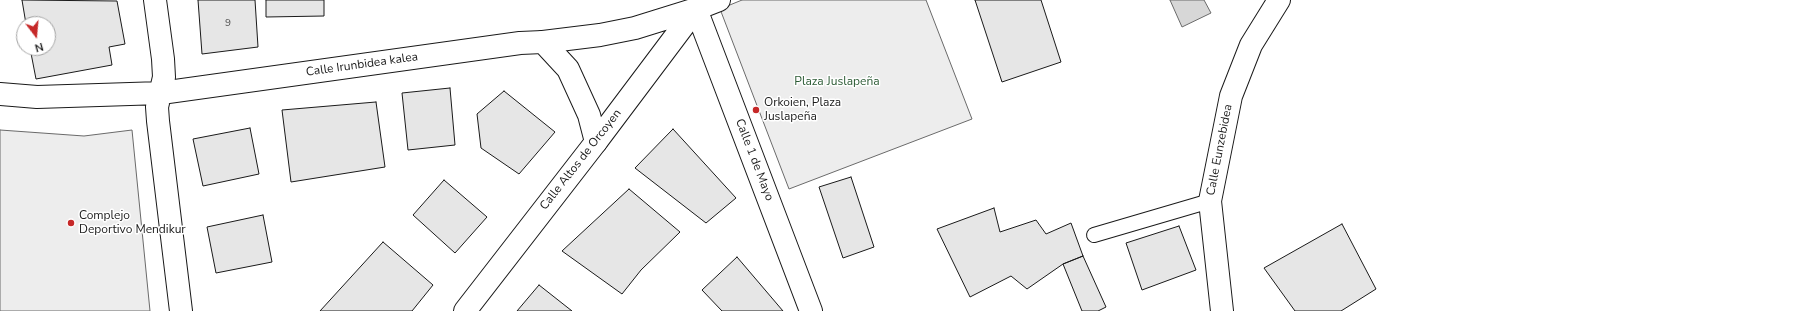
<!DOCTYPE html>
<html>
<head>
<meta charset="utf-8">
<style>
	body { margin:0 }
	#map { position:relative; width:1812px; height:311px; overflow:hidden; background:#fff; font-family:"Nunito Sans",sans-serif }
	canvas { display:block }
	.north { position:absolute; left:16px; top:16px; width:40px; height:40px; box-sizing:border-box; background:#fff; border:1px solid #a3a3a3; border-radius:50%; rotate:164deg; font-size:11px; font-weight:700; line-height:16px; text-align:center; color:#1a1a1a }
	.north::after { content:''; display:block; margin:auto; width:14px; height:18px; background:#c62828; clip-path:polygon(50% 0,100% 100%,50% 72%,0 100%) }
</style>
</head>
<body>
<div id="map">
<canvas width="1812" height="311"></canvas>
<div class="north">N</div>
</div>
<script>
const context = document.querySelector('canvas').getContext('2d');
context.lineJoin = 'round';
function fillPath(path, color) { context.fillStyle = color; context.fill(path, 'evenodd'); }
const shape = rows => new Path2D(rows.map(r => 'M' + r).join(''));
function stroke(path, color, width, dash) { context.strokeStyle = color; context.lineWidth = width; context.lineCap = dash ? 'butt' : 'round'; context.setLineDash(dash || []); context.stroke(path); }
function label(font, color, halo, rows, align = 'center') {
  context.font = font + ' "Nunito Sans",sans-serif'; context.lineWidth = 3; context.setLineDash([]); context.textBaseline = 'middle'; context.strokeStyle = halo; context.fillStyle = color; for (const [text, x, y, turn = 0] of rows) {
    context.save(); context.translate(x, y); context.rotate((+turn || 0) * Math.PI / 180); context.textAlign = isNaN(turn) ? turn : align; if (halo) context.strokeText(text, 0, 0); context.fillText(text, 0, 0); context.restore();
  }
}
const built = shape([
	[742,0,926,0,972,119,789,189,720,9,742,0],
	[0,130,84,136,132,130,150,311,0,311,0,130]
]);
fillPath(built, '#ededed');
stroke(built, '#6a6a6a', 1);
const water = shape([
	[1170,0,1204,0,1211,13,1182,27,1170,0]
]);
fillPath(water, '#d7d7d7');
stroke(water, '#6a6a6a', 1);
const building = shape([
	[22,0,117,1,125,44,109,47,112,65,36,79,30,48,48,48,48,24,26,24,22,0],
	[198,0,255,0,258,47,202,54,198,0],
	[266,0,324,0,324,16,266,17,266,0],
	[975,0,1041,0,1061,62,1002,82,975,0],
	[450,88,455,145,408,150,402,93,450,88],
	[504,91,555,132,519,174,481,148,477,114,504,91],
	[376,102,385,167,291,182,282,110,376,102],
	[250,128,259,174,203,186,193,139,250,128],
	[673,129,736,198,706,223,635,168,673,129],
	[851,177,874,247,843,258,819,187,851,177],
	[444,180,487,217,455,253,413,215,444,180],
	[629,189,680,232,641,270,622,294,562,251,629,189],
	[994,208,1000,232,1036,220,1046,234,1071,223,1083,256,1063,264,1027,289,1011,276,970,297,937,229,994,208],
	[263,215,272,262,216,273,207,227,263,215],
	[1342,224,1376,289,1341,311,1295,311,1264,268,1342,224],
	[1179,226,1196,270,1142,290,1126,243,1179,226],
	[383,242,433,285,412,311,320,311,383,242],
	[1083,256,1106,307,1098,311,1082,311,1063,264,1083,256],
	[737,257,783,311,722,311,702,290,737,257],
	[539,285,572,311,517,311,539,285]
]);
fillPath(building, '#e6e6e6');
stroke(building, '#1a1a1a', 1);
const lane = shape([
	[1094,235,1210,201]
]);
const street = shape([
	[696,9,811,311],
	[543,42,600,35,635,28,696,9,719,0],
	[596,142,696,9],
	[1222,311,1210,201,1231,96,1251,45,1279,0]
]);
const secondary = shape([
	[155,0,163,59,164,77,157,107,158,121,181,311],
	[0,94,37,97,161,93,520,43,543,42,568,69,589,115,596,142,465,311]
]);
stroke(lane, '#1a1a1a', 16);
stroke(street, '#1a1a1a', 24);
stroke(secondary, '#1a1a1a', 24);
stroke(lane, '#fff', 14);
stroke(street, '#fff', 22);
stroke(secondary, '#fff', 22);
for (const [x, y, r, color] of [
	[756,110,4,"#c62828"],
	[71,223,4,"#c62828"]
]) { const dot = new Path2D(); dot.arc(x, y, r, 0, 2 * Math.PI); context.fillStyle = color; context.fill(dot); stroke(dot, '#fff', 1.5); }
label('10px', '#4d4d4d', null, [
	["9",228,24]
]);
label('12px', '#1a1a1a', '#fff', [
	["Calle Irunbidea kalea",362,65,-8],
	["Calle Eunzebidea",1220,150,-79],
	["Calle Altos de Orcoyen",581,160,-52],
	["Calle 1 de Mayo",754,160,69]
]);
label('12px', '#2b5a34', '#fff', [
	["Plaza Juslapeña",837,82]
]);
label('12px', '#1a1a1a', '#fff', [
	["Orkoien, Plaza",764,103],
	["Juslapeña",764,117],
	["Complejo",79,216],
	["Deportivo Mendikur",79,230]
], 'left');
</script>
</body>
</html>
